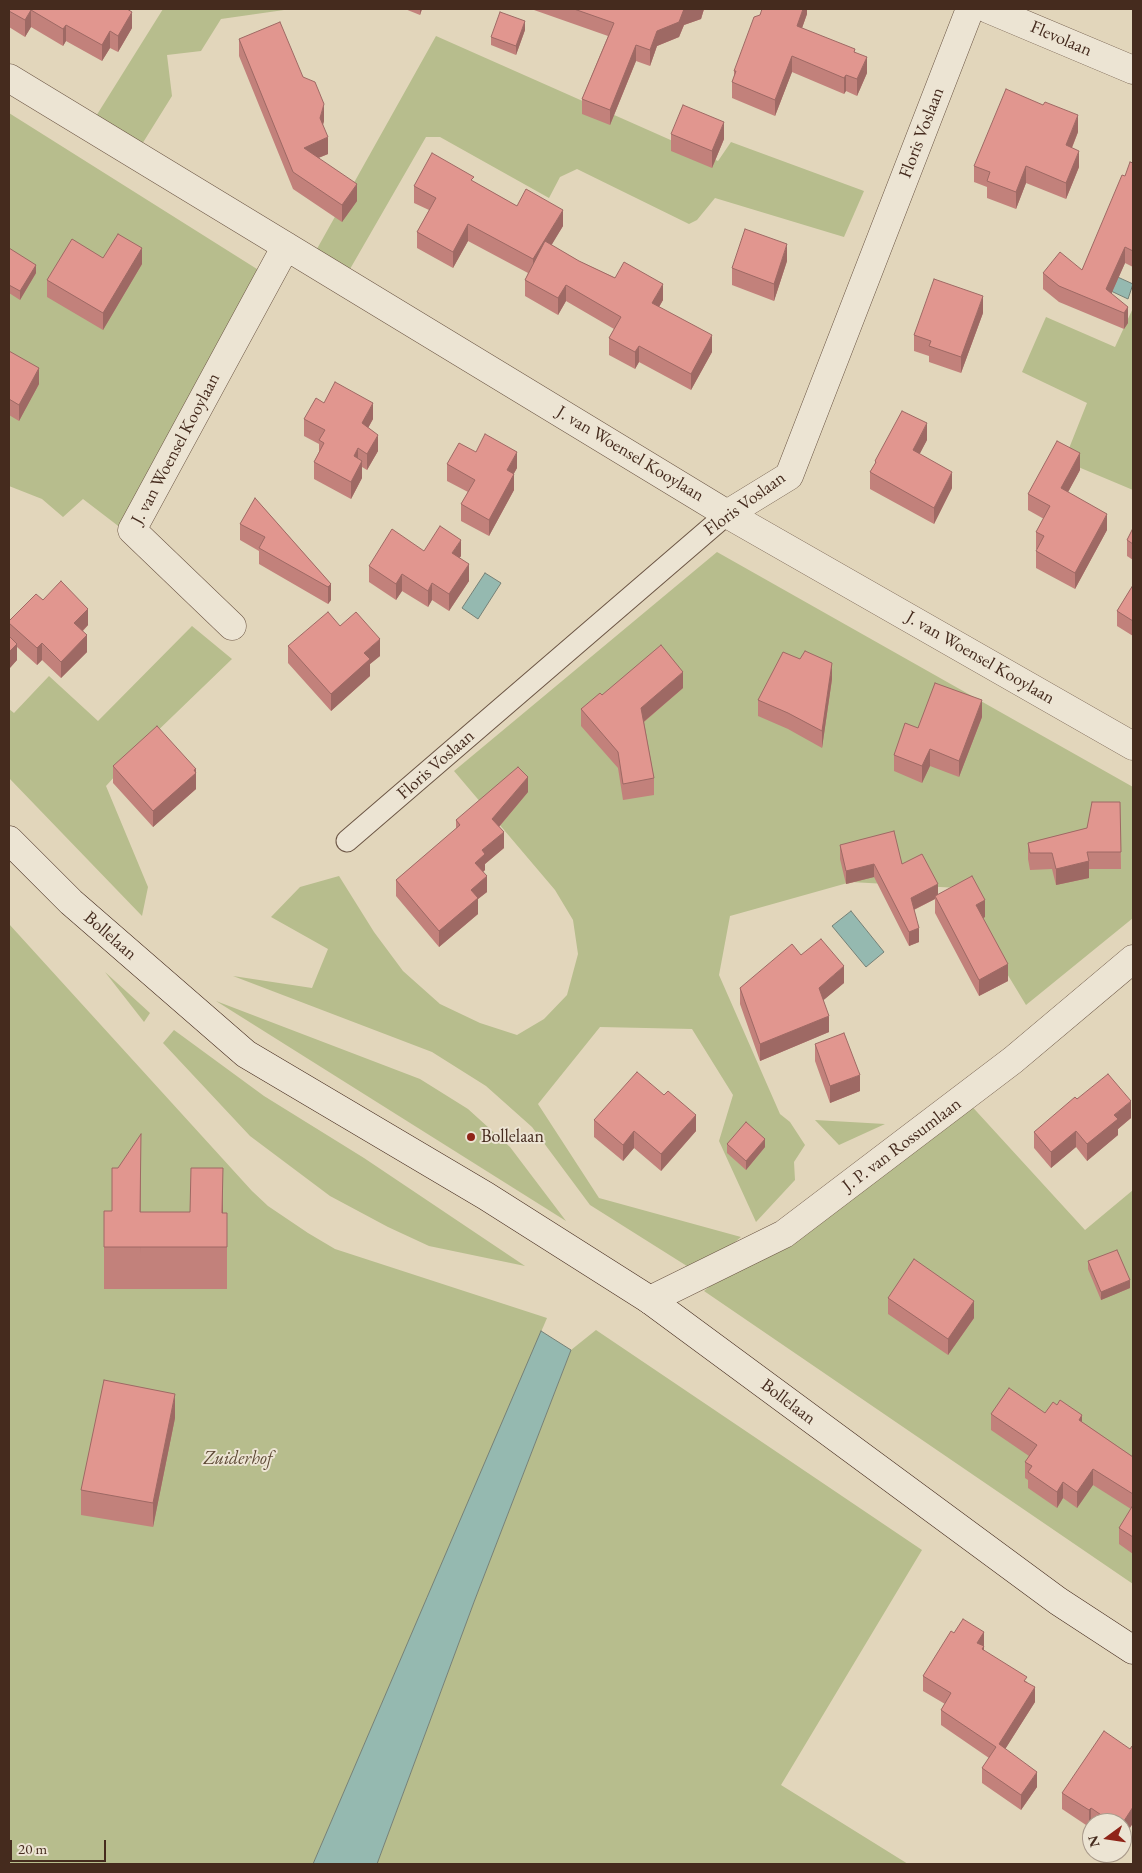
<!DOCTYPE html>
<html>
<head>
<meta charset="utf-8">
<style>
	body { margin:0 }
	#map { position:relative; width:1142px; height:1873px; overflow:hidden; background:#e2d6bb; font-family:"EB Garamond",serif }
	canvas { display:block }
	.frame { position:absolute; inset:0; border:10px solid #452b1e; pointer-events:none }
	.north { position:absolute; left:1082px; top:1813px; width:50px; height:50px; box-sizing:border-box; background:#ece4d3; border:1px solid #a99a8b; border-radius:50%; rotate:256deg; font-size:14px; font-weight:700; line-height:20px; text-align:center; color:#452b1e }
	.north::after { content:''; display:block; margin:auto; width:18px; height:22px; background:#8f2418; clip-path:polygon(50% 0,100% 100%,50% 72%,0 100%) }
	.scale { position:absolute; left:10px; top:1840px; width:96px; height:22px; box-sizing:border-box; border:2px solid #452b1e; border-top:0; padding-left:6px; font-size:15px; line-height:18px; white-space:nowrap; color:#452b1e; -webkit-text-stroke:4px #ece4d3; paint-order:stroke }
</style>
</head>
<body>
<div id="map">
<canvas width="1142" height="1873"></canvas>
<div class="frame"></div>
<div class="north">N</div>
<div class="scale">20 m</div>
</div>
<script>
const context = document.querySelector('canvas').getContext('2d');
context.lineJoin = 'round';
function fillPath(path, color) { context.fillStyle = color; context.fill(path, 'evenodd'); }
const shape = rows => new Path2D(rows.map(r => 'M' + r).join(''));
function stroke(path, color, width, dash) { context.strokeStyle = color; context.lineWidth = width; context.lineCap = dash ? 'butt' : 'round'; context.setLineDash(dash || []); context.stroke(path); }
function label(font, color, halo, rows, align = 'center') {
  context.font = font + ' "EB Garamond",serif'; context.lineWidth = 4; context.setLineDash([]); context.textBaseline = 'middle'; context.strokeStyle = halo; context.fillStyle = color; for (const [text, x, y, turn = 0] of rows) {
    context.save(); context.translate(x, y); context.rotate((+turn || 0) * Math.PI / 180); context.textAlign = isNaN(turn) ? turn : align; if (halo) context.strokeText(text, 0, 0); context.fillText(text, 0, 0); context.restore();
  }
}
fillPath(shape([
	[163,9,291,9,221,19,201,51,167,55,172,96,139,149,93,121],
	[436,36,718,161,731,142,864,191,844,237,715,198,697,220,689,224,577,169,560,177,549,198,440,137,426,137,346,276,313,256],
	[9,113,276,281,130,535,83,499,63,517,42,499,9,486],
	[1133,308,1133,490,1064,461,1087,403,1022,372,1046,317,1115,347],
	[717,552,1133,787,1133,918,1026,1005,972,916,958,888,851,882,730,916,719,975,780,1114,790,1122,805,1145,794,1162,795,1180,756,1222,719,1141,733,1095,692,1029,600,1027,538,1104,599,1198,741,1237,698,1273,590,1205,532,1127,486,1086,432,1052,233,976,312,988,328,949,271,917,300,887,339,876,374,932,403,971,440,1004,480,1023,517,1035,544,1019,567,995,578,954,573,920,555,890,454,771],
	[192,626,232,659,146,742,106,786,148,887,142,916,9,778,9,709,14,713,49,676,98,721],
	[9,924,252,1191,268,1206,308,1233,335,1249,547,1318,313,1864,9,1864],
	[105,972,150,1013,144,1022],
	[216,1001,420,1079,468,1109,510,1147,566,1221],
	[174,1030,264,1096,364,1158,525,1266,429,1246,388,1227,330,1196,250,1136,163,1043],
	[956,1089,1085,1230,1133,1190,1133,1584,704,1291],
	[815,1120,885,1124,839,1145],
	[596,1330,922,1550,781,1785,908,1864,377,1864,474,1602,571,1350]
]), '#b7bd8d');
const water = shape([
	[1100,269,1133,284,1128,299,1094,283,1100,269],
	[485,573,501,583,478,619,462,608,485,573],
	[851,911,884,952,866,967,832,926,851,911],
	[541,1331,571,1350,474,1602,377,1864,313,1864,541,1331]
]);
fillPath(water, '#95b9b0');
stroke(water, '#758076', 1);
const pedestrian = shape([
	[347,841,727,514]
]);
const minor = shape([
	[988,9,1133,70],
	[9,78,727,514,1133,746],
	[727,514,789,476,970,9],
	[232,626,132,530,286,246],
	[650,1300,784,1234,1013,1060,1133,959]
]);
const secondary = shape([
	[9,840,71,902,246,1054,486,1196,650,1300,1058,1601,1133,1650]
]);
stroke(pedestrian, '#6c5645', 23);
stroke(minor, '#6c5645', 29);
stroke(secondary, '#452b1e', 29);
stroke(pedestrian, '#ece4d3', 21);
stroke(minor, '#ece4d3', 28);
stroke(secondary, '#ece4d3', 28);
fillPath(shape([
	[9,9,127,9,132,28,118,52,110,48,102,61,66,41,63,46,31,27,25,37,9,27],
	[405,9,422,9,420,15],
	[534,9,704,9,701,19,684,25,679,37,657,46,650,66,636,61,610,125,582,114,582,99,608,36,534,10],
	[807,9,807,14,802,28,855,52,867,73,857,96,846,91,844,94,792,72,775,116,732,98,732,82,734,76,734,71],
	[525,30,516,55,491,45,491,37],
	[239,39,303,77,324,121,323,125,328,154,318,158,357,201,342,222,293,189,239,56],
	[1078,132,1072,148,1079,167,1066,199,1026,183,1016,209,987,198,987,187,974,182,974,166],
	[671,134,724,139,712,168,671,151],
	[1133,163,1133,267,1125,263,1111,294,1128,307,1128,323,1124,329,1059,302,1043,289,1043,273,1082,270,1125,176],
	[474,182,517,206,563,226,551,245,579,261,663,300,659,307,712,352,691,390,639,362,635,369,609,355,609,338,614,329,566,301,558,315,525,296,525,280,528,273,468,241,453,268,417,248,417,232,429,210,414,203,414,186],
	[9,248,36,273,20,300,9,293],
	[103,258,142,264,103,330,47,297,47,280],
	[787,261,774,301,732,285,732,268],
	[983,313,961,373,929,362,929,356,914,351,914,335],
	[9,351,39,384,19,421,9,415],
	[324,403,373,419,368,428,378,451,367,470,362,467,362,478,351,499,314,479,314,462,319,452,319,444,304,436,304,419],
	[927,440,919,454,952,488,934,524,870,489,870,472,875,464,875,461],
	[476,452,517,468,514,473,514,490,489,536,461,521,461,504,468,492,447,481,447,464],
	[1080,470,1068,492,1107,530,1075,589,1036,568,1036,551,1037,549,1036,549,1036,532,1044,519,1028,510,1028,494],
	[255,498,331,584,331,600,328,604,259,564,259,551,240,540,240,524],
	[1133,528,1133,560,1127,556,1127,540],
	[424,551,461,556,459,558,469,581,449,611,432,600,428,607,402,591,396,600,369,582,369,566],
	[1133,585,1133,636,1117,626,1117,611],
	[43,600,88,625,83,631,87,652,61,678,42,660,37,665,17,647,17,660,9,669,9,621],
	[288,646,380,656,370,664,370,676,331,711,288,663],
	[832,679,822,748,788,729,758,716,758,700],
	[683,688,644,722,654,778,654,795,623,800,618,768,581,726,581,709,602,695],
	[982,717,959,777,930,766,922,783,894,771,894,755,918,728],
	[113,766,196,769,196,789,153,827,113,783],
	[528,792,499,827,504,848,485,864,485,870,483,872,487,892,478,899,478,914,439,947,396,896,396,880,456,829,456,820],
	[1120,802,1121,869,1089,869,1089,878,1056,885,1052,869,1030,870,1028,859,1028,843,1087,828],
	[840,845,902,864,938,894,985,917,983,918,1008,981,979,996,935,913,935,899,914,910,919,942,909,946,874,877,846,884,840,859],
	[801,955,844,983,823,1000,829,1032,760,1061,740,1004,740,988],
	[815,1044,860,1091,830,1103,815,1061],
	[1077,1099,1131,1118,1118,1129,1118,1135,1087,1161,1076,1147,1051,1168,1034,1148,1034,1132],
	[594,1120,696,1131,661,1171,634,1148,623,1161,594,1137],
	[727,1144,765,1147,746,1170,727,1153],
	[141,1176,140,1212,227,1213,227,1289,104,1289,104,1211,112,1211],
	[1088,1261,1130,1288,1101,1300,1088,1269],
	[888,1298,974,1318,948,1355,888,1314],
	[1045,1413,1082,1422,1133,1457,1133,1554,1119,1544,1119,1528,1131,1509,1093,1485,1077,1508,1063,1498,1057,1508,1028,1488,1028,1480,1025,1478,1025,1462,1029,1456,991,1430,991,1414],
	[175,1418,153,1527,81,1515,81,1490],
	[984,1632,984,1651,1027,1682,1035,1702,1005,1749,1037,1787,1021,1810,982,1783,982,1768,989,1758,941,1725,941,1710,945,1704,923,1691,923,1676,954,1633],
	[1133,1747,1133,1823,1122,1840,1122,1823,1092,1823,1092,1825,1091,1824,1089,1827,1062,1809,1062,1793]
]), '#c2817b');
fillPath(shape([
	[420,9,422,9,420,15],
	[684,9,704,9,701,19,684,25,679,37,657,46,650,66,650,50,657,31],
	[803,9,807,9,807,14,797,42,797,26],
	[31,10,31,27,25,37,25,20],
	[132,12,132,28,118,52,118,36],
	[525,21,525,30,516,55,516,46],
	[66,25,66,41,63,46,63,29],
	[110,31,110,48,102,61,102,45],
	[636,45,636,61,610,125,610,110],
	[792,56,792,72,775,116,775,100],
	[867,57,867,73,857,96,857,79],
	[846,75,846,91,844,94,844,78],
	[324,104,324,121,320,134,320,118],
	[1078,115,1078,132,1066,162,1066,145],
	[724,122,724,139,712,168,712,151],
	[328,137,328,154,304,164,304,148],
	[1079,151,1079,167,1066,199,1066,183],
	[1026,166,1026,183,1016,209,1016,192],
	[357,184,357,201,342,222,342,205],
	[563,210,563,226,533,276,533,259],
	[468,224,468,241,453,268,453,252],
	[787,244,787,261,774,301,774,284],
	[1125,247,1125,263,1106,306,1106,289],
	[142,248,142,264,103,330,103,313],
	[36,265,36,273,20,300,20,291],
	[663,284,663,300,652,319,652,303],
	[566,285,566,301,558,315,558,298],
	[983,296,983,313,961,373,961,357],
	[1128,307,1128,323,1124,329,1124,313],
	[712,335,712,352,691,390,691,374],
	[639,346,639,362,635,369,635,352],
	[39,368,39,384,19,421,19,405],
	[373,403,373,419,362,439,362,423],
	[927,423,927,440,913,467,913,450],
	[378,435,378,451,367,470,367,454],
	[358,448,358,465,354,456],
	[517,452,517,468,507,486,507,470],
	[1080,453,1080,470,1061,505,1061,488],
	[362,461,362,478,351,499,351,482],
	[952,472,952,488,934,524,934,508],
	[514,474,514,490,489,536,489,520],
	[1107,514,1107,530,1075,589,1075,573],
	[461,540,461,556,452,570,452,553],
	[469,564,469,581,449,611,449,594],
	[402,574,402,591,396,600,396,584],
	[432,583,432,600,428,607,428,591],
	[331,584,331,600,328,604,328,587],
	[88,609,88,625,74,639,74,623],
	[87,635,87,652,61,678,61,662],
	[380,639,380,656,370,664,370,676,331,711,331,694,364,653],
	[42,643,42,660,37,665,37,648],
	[17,644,17,660,9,669,9,652],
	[832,663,832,679,822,748,822,731],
	[683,672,683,688,641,724,641,708],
	[982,700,982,717,959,777,959,761],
	[930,749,930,766,922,783,922,766],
	[196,769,196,789,153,827,153,811],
	[528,777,528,792,492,835,492,819],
	[504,832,504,848,485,864,485,870,475,879,475,863,482,850],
	[1089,861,1089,878,1056,885,1056,869],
	[874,864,874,877,846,884,846,871],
	[487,876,487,892,478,899,478,914,439,947,439,931,471,890],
	[938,884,938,897,935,896,935,899,911,911,911,898],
	[985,900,985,917,976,922,976,905],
	[919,928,919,942,909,946,909,932],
	[1008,964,1008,981,979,996,979,980],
	[844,966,844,983,819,1004,819,988],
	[829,1016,829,1032,760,1061,760,1044],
	[860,1075,860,1091,830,1103,830,1086],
	[1131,1101,1131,1118,1118,1129,1118,1135,1087,1161,1087,1144,1114,1115],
	[696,1115,696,1131,661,1171,661,1154],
	[634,1131,634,1148,623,1161,623,1145],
	[1076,1131,1076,1147,1051,1168,1051,1152],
	[141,1134,141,1176,140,1254,140,1212],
	[765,1139,765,1147,746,1170,746,1161],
	[223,1168,223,1210,222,1247,222,1213],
	[1130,1280,1130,1288,1101,1300,1101,1292],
	[974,1301,974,1318,948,1355,948,1339],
	[175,1394,175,1418,153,1527,153,1503],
	[1082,1415,1082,1432,1079,1420],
	[1093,1469,1093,1485,1077,1508,1077,1492],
	[1063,1482,1063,1498,1057,1508,1057,1492],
	[984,1632,984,1661,977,1643],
	[1035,1687,1035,1702,999,1759,999,1744],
	[1037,1772,1037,1787,1021,1810,1021,1795],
	[1133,1807,1133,1823,1122,1840,1122,1824],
	[1091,1808,1091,1824,1089,1827,1089,1810]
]), '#9e6964');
const building = shape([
	[9,9,127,9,132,12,118,36,110,31,102,45,66,25,63,29,31,10,25,20,9,11,9,9],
	[574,9,685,9,684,9,679,22,657,31,650,50,636,45,610,110,582,99,614,23,574,9],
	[762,9,803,9,797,26,855,49,854,52,867,57,857,79,846,75,844,78,792,56,775,100,732,82,736,71,734,71,754,17,760,15,762,9],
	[500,12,525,21,516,46,491,37,500,12],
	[280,22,303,77,315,82,324,104,320,118,328,137,304,148,357,184,342,205,293,172,239,39,280,22],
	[1006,89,1043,105,1045,102,1078,115,1066,145,1079,151,1066,183,1026,166,1016,192,987,181,990,172,974,166,1006,89],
	[683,105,724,122,712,151,671,134,683,105],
	[432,153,474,177,471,180,517,206,526,189,563,210,533,259,468,224,453,252,417,232,436,198,414,186,432,153],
	[1130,162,1133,163,1133,251,1125,247,1106,289,1128,307,1124,313,1059,286,1043,273,1060,252,1082,270,1122,175,1125,176,1130,162],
	[745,229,787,244,774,284,732,268,745,229],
	[118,234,142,248,103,313,47,280,72,239,103,258,118,234],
	[545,241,579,261,615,278,624,262,663,284,652,303,712,335,691,374,639,346,635,352,609,338,621,317,566,285,558,298,525,280,545,241],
	[9,248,36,265,20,291,9,285,9,248],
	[934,279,983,296,961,357,929,346,931,341,914,335,934,279],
	[9,351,39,368,19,405,9,399,9,351],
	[335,382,373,403,362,423,378,435,367,454,358,448,354,456,362,461,351,482,314,462,324,443,319,440,325,430,304,419,316,398,324,403,335,382],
	[902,411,927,423,913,450,952,472,934,508,870,472,876,462,875,461,902,411],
	[485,434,517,452,507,470,514,474,489,520,461,504,475,480,447,464,459,443,476,452,485,434],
	[1057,441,1080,453,1061,488,1107,514,1075,573,1036,551,1044,536,1036,532,1050,506,1028,494,1057,441],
	[255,498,331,584,328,587,259,548,265,537,240,524,255,498],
	[440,526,461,540,452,553,469,564,449,594,432,583,428,591,402,574,396,584,369,566,392,529,424,551,440,526],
	[1133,528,1133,544,1127,540,1133,528],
	[61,581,88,609,74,623,87,635,61,662,42,643,37,648,9,623,9,621,36,594,43,600,61,581],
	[1133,585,1133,621,1117,611,1133,585],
	[328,612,340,626,356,612,380,639,364,653,370,659,331,694,288,646,328,612],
	[9,636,17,644,9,652,9,636],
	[661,645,683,672,641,708,654,778,623,784,618,752,581,709,600,693,602,695,661,645],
	[805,651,832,663,822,731,788,713,758,700,783,652,800,659,805,651],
	[935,683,982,700,959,761,930,749,922,766,894,755,905,723,918,728,935,683],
	[157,726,196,769,194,770,196,773,153,811,113,766,157,726],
	[518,767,528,777,492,819,504,832,482,850,485,854,475,863,487,876,471,890,478,898,439,931,396,880,460,825,456,820,518,767],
	[1092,802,1120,802,1121,852,1087,852,1089,861,1056,869,1052,853,1030,853,1028,843,1087,828,1092,802],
	[894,831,902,864,922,854,938,884,911,898,919,928,909,932,874,864,846,871,840,845,894,831],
	[972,876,985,900,976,905,1008,964,979,980,935,896,972,876],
	[821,939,844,966,819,988,829,1016,760,1044,740,988,792,944,801,955,821,939],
	[844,1033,860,1075,830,1086,815,1044,844,1033],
	[637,1072,664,1095,668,1091,696,1115,661,1154,634,1131,623,1145,594,1120,637,1072],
	[1108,1074,1131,1101,1114,1115,1118,1119,1087,1144,1076,1131,1051,1152,1034,1132,1075,1097,1077,1099,1108,1074],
	[746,1122,765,1139,746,1161,727,1144,746,1122],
	[141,1134,140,1212,190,1212,191,1168,223,1168,222,1213,227,1213,227,1247,104,1247,104,1211,112,1211,112,1168,118,1168,141,1134],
	[1117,1250,1130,1280,1101,1292,1088,1261,1117,1250],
	[914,1259,974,1301,948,1339,888,1298,914,1259],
	[104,1380,175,1394,153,1503,81,1490,104,1380],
	[1009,1388,1045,1413,1053,1402,1057,1405,1060,1400,1082,1415,1079,1420,1133,1457,1133,1494,1093,1469,1077,1492,1063,1482,1057,1492,1028,1472,1032,1466,1025,1462,1037,1445,991,1414,1009,1388],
	[1133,1505,1133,1537,1119,1528,1133,1505],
	[963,1619,984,1632,977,1643,984,1646,982,1649,1027,1677,1024,1681,1035,1687,999,1744,1037,1772,1021,1795,982,1768,996,1747,941,1710,951,1693,923,1676,951,1631,954,1633,963,1619],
	[1104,1731,1130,1749,1132,1746,1133,1747,1133,1807,1122,1824,1113,1823,1091,1808,1089,1810,1062,1793,1104,1731]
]);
fillPath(building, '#e1968f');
stroke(building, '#9e6964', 1);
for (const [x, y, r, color] of [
	[471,1137,5,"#8f2418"]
]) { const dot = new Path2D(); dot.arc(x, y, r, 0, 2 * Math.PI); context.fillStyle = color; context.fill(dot); stroke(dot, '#ece4d3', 2); }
label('18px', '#452b1e', '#ece4d3', [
	["Flevolaan",1061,39,23],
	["Floris Voslaan",922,133,-69],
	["J. van Woensel Kooylaan",176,449,-62],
	["J. van Woensel Kooylaan",630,454,31],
	["Floris Voslaan",745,504,-36],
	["J. van Woensel Kooylaan",980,658,30],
	["Floris Voslaan",436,765,-41],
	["Bollelaan",110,936,41],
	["J. P. van Rossumlaan",902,1145,-37],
	["Bollelaan",788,1402,37]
]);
label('18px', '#452b1e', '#ece4d3', [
	["Bollelaan",481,1137]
], 'left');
label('italic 18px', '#5c4834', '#ece4d3', [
	["Zuiderhof",238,1459]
]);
</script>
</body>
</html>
